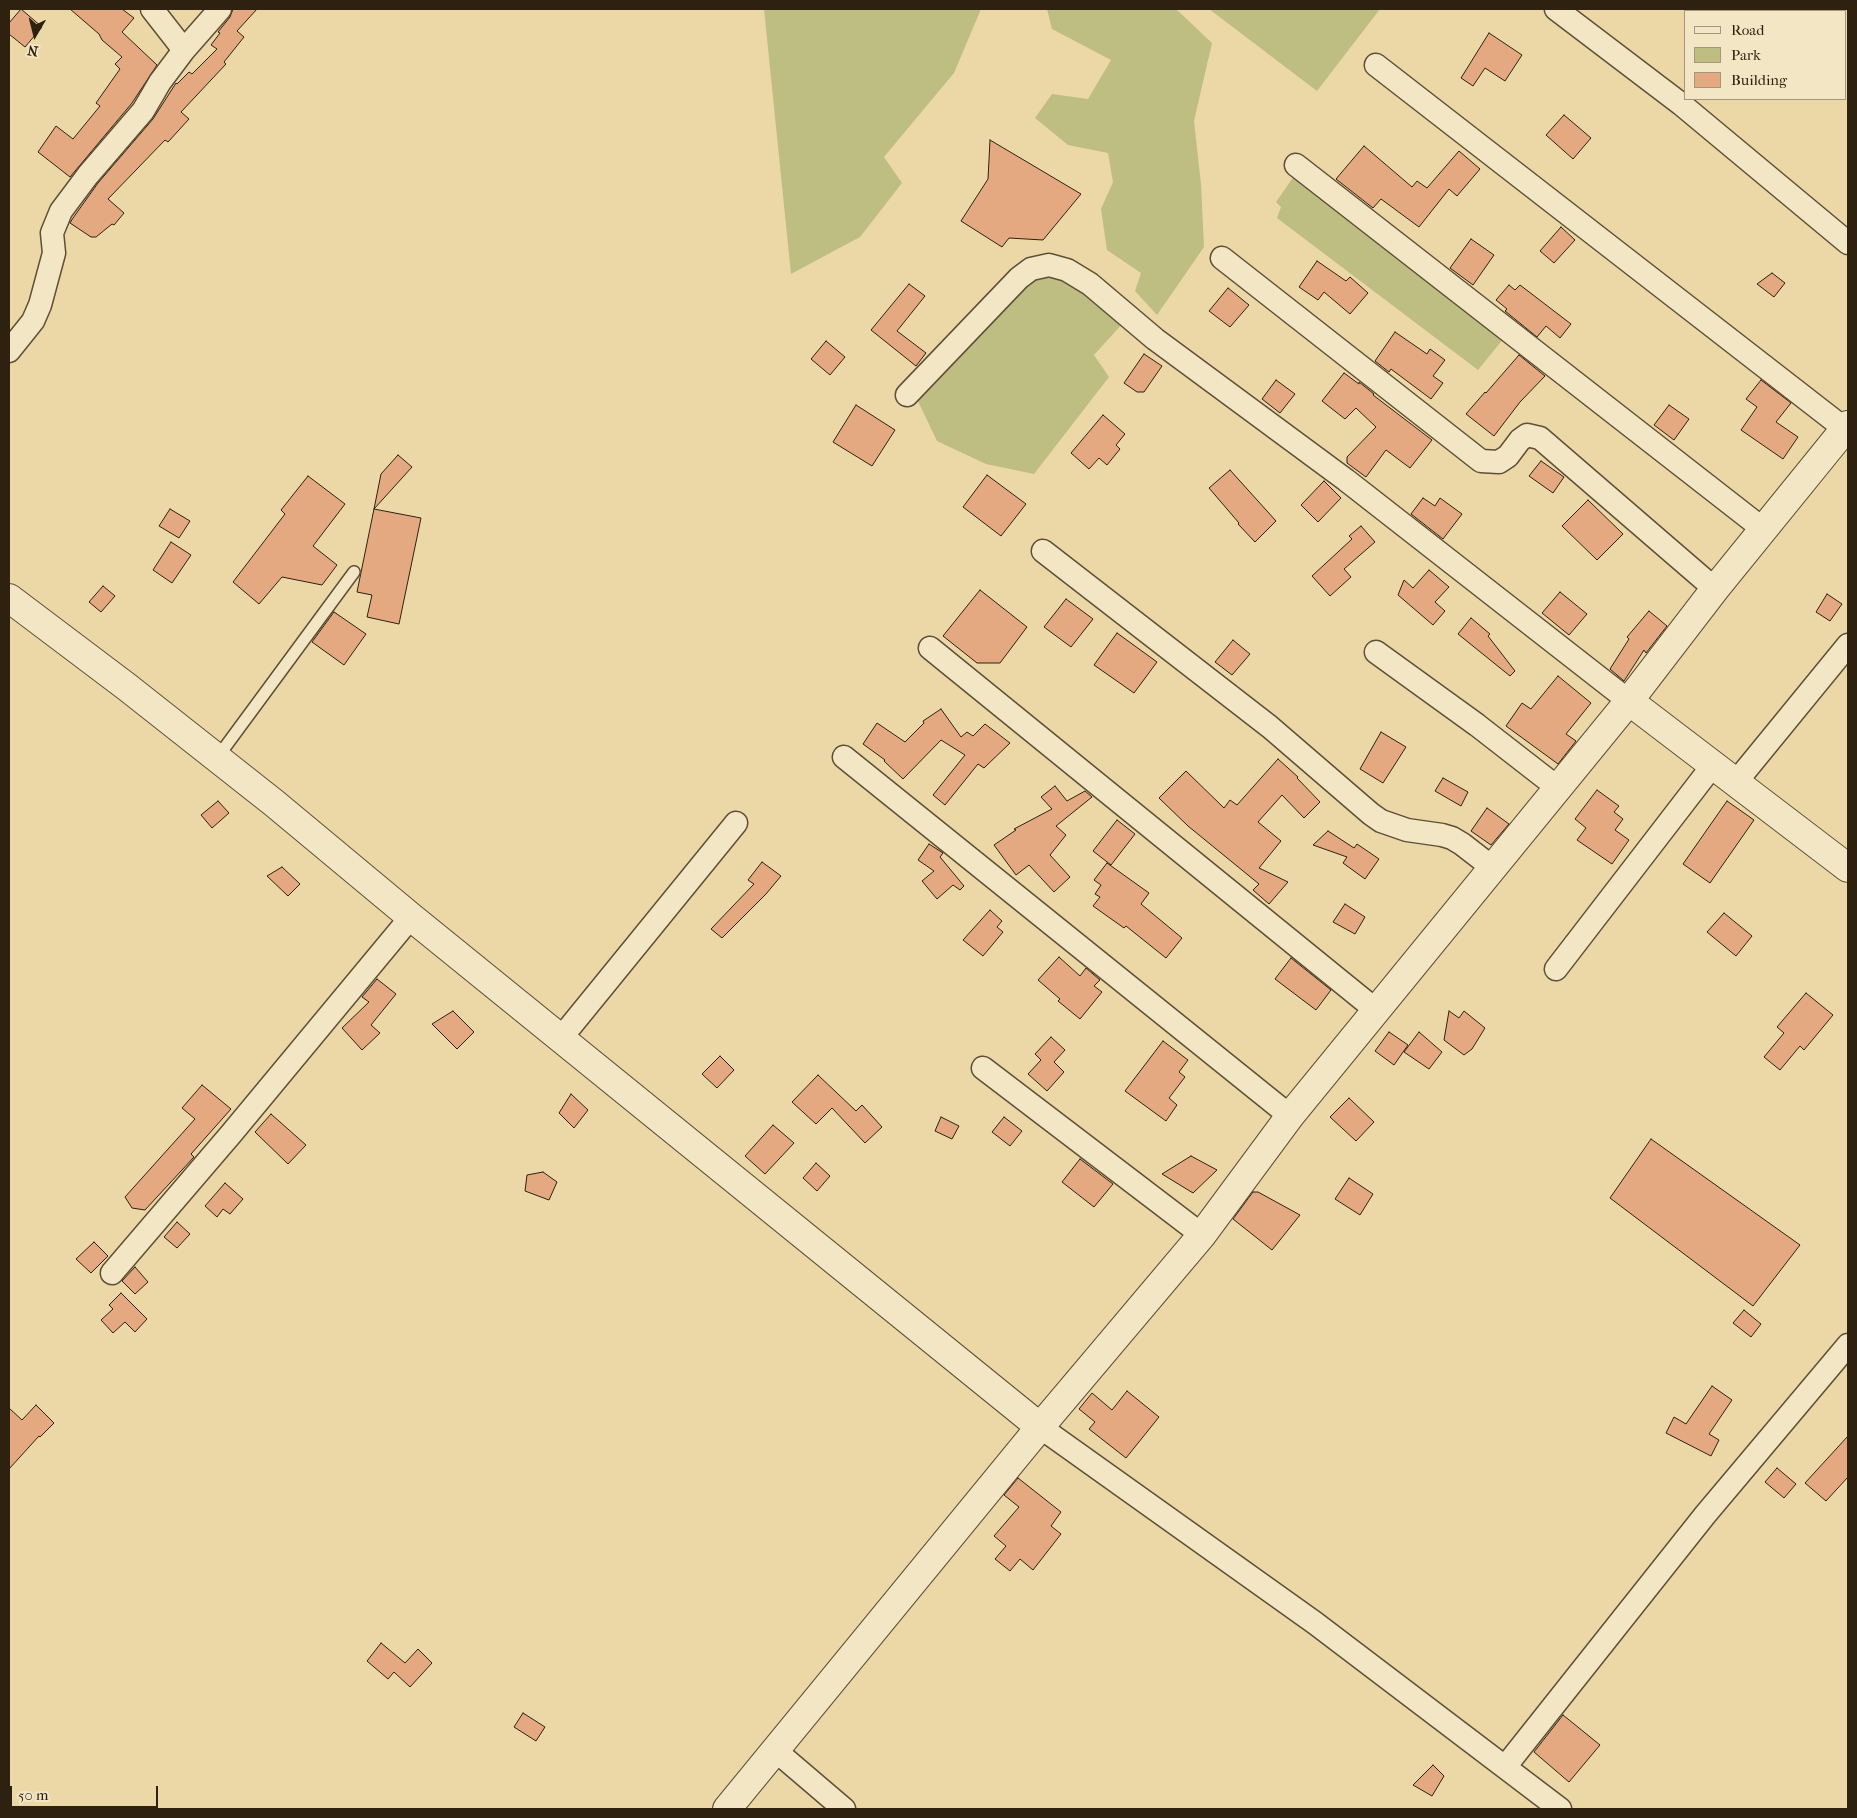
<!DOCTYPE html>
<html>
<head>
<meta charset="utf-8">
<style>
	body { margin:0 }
	#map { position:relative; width:1857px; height:1818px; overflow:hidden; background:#ecd8a6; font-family:"IM FELL French Canon",serif }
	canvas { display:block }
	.frame { position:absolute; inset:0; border:10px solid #2e2110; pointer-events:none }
	.legend { position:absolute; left:1684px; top:10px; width:162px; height:90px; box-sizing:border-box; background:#f3e6c5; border:1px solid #a4977d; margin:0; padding:6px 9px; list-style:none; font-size:15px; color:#2e2110 }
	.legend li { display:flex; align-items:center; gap:10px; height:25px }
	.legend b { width:25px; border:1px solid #a4977d }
	.north { position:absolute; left:10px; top:10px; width:50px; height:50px; -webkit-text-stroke:4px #f3e6c5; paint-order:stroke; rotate:188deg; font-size:14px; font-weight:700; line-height:20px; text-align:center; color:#2e2110 }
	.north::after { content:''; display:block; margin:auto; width:18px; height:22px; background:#2e2110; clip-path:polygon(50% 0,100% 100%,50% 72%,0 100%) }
	.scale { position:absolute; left:10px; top:1786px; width:148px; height:22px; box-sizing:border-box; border:2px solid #2e2110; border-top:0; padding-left:6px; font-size:15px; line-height:18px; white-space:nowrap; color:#2e2110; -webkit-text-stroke:4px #f3e6c5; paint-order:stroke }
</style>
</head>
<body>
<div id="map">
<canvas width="1857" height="1818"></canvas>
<div class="frame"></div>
<ul class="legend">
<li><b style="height:6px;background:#f3e6c5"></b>Road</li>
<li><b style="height:14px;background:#bebd82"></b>Park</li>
<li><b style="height:14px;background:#e5a982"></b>Building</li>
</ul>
<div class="north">N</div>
<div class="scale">50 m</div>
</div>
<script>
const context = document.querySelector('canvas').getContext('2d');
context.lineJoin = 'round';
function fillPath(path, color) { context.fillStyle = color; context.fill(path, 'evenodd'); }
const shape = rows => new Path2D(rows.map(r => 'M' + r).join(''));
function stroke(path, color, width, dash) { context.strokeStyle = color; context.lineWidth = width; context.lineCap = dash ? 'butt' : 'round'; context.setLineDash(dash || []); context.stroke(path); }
fillPath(shape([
	[764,9,981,9,954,73,884,157,902,183,860,237,791,274],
	[1047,9,1176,9,1212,43,1194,121,1201,184,1204,247,1157,315,1135,291,1141,273,1107,250,1101,209,1113,182,1108,153,1068,145,1035,118,1052,94,1088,99,1111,60,1052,29],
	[1209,9,1380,9,1317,91],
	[1297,172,1504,338,1478,370,1277,218,1281,207,1276,202],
	[1036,275,1066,276,1124,322,1094,355,1109,377,1034,474,986,464,937,441,916,397]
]), '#bebd82');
const building = shape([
	[21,9,42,27,25,47,9,34,9,23,21,9],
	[70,9,122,9,134,18,122,32,157,65,132,103,70,177,38,152,56,126,73,139,100,106,96,103,120,69,115,64,122,57,102,40,99,34,70,9],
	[233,9,257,9,237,31,244,37,224,62,226,64,181,112,189,119,168,142,165,140,108,199,124,213,114,225,112,224,96,237,91,237,70,223,73,218,98,183,153,119,176,83,177,84,189,72,192,74,217,49,211,45,220,33,218,32,230,17,233,9],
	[1489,33,1522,55,1505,81,1485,68,1473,86,1461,78,1489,33],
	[1564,115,1591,138,1573,159,1546,135,1564,115],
	[990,140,1081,194,1043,240,1009,238,1002,247,961,221,988,179,990,140],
	[1364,146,1412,187,1417,181,1427,188,1459,151,1480,169,1457,196,1449,189,1419,227,1381,199,1373,208,1336,179,1364,146],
	[1561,227,1575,240,1554,263,1540,251,1561,227],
	[1471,239,1494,255,1473,285,1450,268,1471,239],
	[1317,261,1346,281,1350,277,1368,293,1350,314,1324,292,1318,300,1299,287,1317,261],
	[1772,273,1785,283,1774,297,1757,284,1772,273],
	[909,284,925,296,897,331,926,353,916,366,871,330,909,284],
	[1509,285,1515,290,1520,285,1571,324,1560,338,1546,326,1537,337,1505,311,1507,309,1496,300,1509,285],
	[1228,288,1249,305,1230,327,1209,311,1228,288],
	[1395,332,1427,354,1430,349,1445,360,1433,376,1443,383,1431,399,1391,369,1389,372,1375,361,1395,332],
	[826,341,845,357,830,375,811,359,826,341],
	[1144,354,1162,366,1144,392,1137,392,1124,383,1144,354],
	[1519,355,1545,376,1520,402,1494,436,1466,414,1485,392,1486,393,1519,355],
	[1344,373,1359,384,1359,382,1374,394,1373,395,1432,440,1410,468,1386,450,1366,477,1347,463,1347,457,1376,427,1356,408,1345,419,1322,401,1344,373],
	[1276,380,1295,394,1280,413,1262,399,1276,380],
	[1761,380,1791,403,1776,422,1798,437,1783,459,1741,430,1757,407,1746,399,1761,380],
	[856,405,895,430,872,466,833,442,856,405],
	[1669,405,1689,419,1674,440,1654,425,1669,405],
	[1103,415,1125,434,1116,445,1120,449,1107,465,1099,458,1089,469,1071,453,1103,415],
	[398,455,412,467,374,509,381,474,398,455],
	[1541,461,1564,477,1553,493,1529,476,1541,461],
	[1230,470,1276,521,1255,542,1238,524,1239,523,1209,488,1230,470],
	[987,475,1026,504,1001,536,963,507,987,475],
	[308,476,345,504,313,546,337,565,322,585,282,577,259,604,233,582,285,514,281,510,308,476],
	[1324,481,1341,498,1318,522,1301,505,1324,481],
	[1423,498,1435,506,1440,498,1462,514,1443,539,1411,514,1423,498],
	[1588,500,1623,534,1597,560,1562,526,1588,500],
	[170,509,190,521,179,538,159,526,170,509],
	[374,509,421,518,399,624,367,617,372,595,357,592,374,509],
	[1361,526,1375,542,1344,569,1351,577,1330,596,1312,576,1352,539,1349,536,1361,526],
	[171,542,191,555,172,583,153,570,171,542],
	[1429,570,1449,587,1435,602,1445,611,1433,625,1398,595,1404,580,1413,588,1429,570],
	[103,586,115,596,101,612,89,602,103,586],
	[980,590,1027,627,1000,663,977,663,943,636,980,590],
	[1560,592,1587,614,1569,635,1542,613,1560,592],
	[1827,594,1842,604,1830,621,1816,612,1827,594],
	[1066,599,1093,619,1071,647,1044,627,1066,599],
	[1649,611,1667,626,1646,653,1644,650,1624,681,1610,669,1629,639,1627,637,1649,611],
	[334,612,366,634,344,665,312,642,334,612],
	[1471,618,1490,634,1488,636,1515,671,1510,676,1458,634,1471,618],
	[1117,633,1157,662,1134,693,1094,665,1117,633],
	[1233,640,1250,654,1232,675,1215,662,1233,640],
	[1558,676,1591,703,1566,734,1576,741,1558,764,1506,726,1522,703,1531,709,1558,676],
	[941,709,961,737,967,732,973,736,985,724,1010,743,984,768,978,764,945,805,933,795,965,755,941,740,903,779,884,761,885,760,863,744,877,723,905,742,924,723,923,721,941,709],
	[1381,732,1406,747,1383,783,1360,769,1381,732],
	[1278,759,1298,777,1297,778,1320,802,1304,818,1282,795,1258,822,1281,841,1259,868,1288,882,1269,904,1253,890,1259,884,1188,826,1159,798,1186,771,1224,808,1230,800,1237,805,1278,759],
	[1443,778,1468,792,1461,806,1435,791,1443,778],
	[1055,786,1067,801,1085,791,1092,797,1056,826,1066,835,1050,855,1070,877,1054,892,1029,865,1016,875,994,845,1016,830,1014,829,1052,809,1041,797,1055,786],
	[1597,790,1619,806,1614,812,1623,819,1615,830,1629,840,1612,864,1577,840,1586,828,1575,819,1597,790],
	[218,801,229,813,212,828,201,815,218,801],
	[1727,801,1754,820,1710,883,1683,864,1727,801],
	[1487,808,1509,824,1491,845,1471,831,1487,808],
	[1117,820,1135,834,1111,865,1093,851,1117,820],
	[1328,831,1354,848,1357,844,1379,859,1365,879,1343,863,1347,857,1313,845,1328,831],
	[929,844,943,853,940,857,964,886,960,890,953,885,937,899,922,881,934,871,918,860,929,844],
	[762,862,781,876,766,894,722,938,711,929,754,884,748,880,762,862],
	[1107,863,1149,893,1141,904,1182,938,1166,958,1126,926,1124,928,1093,906,1100,897,1095,894,1101,885,1094,880,1107,863],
	[282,867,300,884,288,896,267,876,282,867],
	[1345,904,1365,917,1355,934,1333,922,1345,904],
	[990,910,1002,921,997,927,1003,932,983,956,963,940,990,910],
	[1724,913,1752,936,1736,956,1707,932,1724,913],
	[1059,957,1080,976,1086,968,1100,980,1094,986,1102,992,1080,1019,1058,1001,1060,999,1038,980,1059,957],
	[1291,958,1331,990,1316,1010,1275,979,1291,958],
	[377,979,396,994,371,1025,380,1033,362,1050,342,1028,369,1002,362,997,377,979],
	[1806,993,1833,1015,1804,1050,1800,1046,1780,1070,1764,1057,1784,1033,1777,1027,1806,993],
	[453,1011,474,1032,457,1049,432,1024,453,1011],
	[1449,1011,1459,1018,1464,1011,1485,1028,1472,1049,1464,1055,1444,1040,1449,1011],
	[1389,1032,1408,1045,1394,1065,1375,1051,1389,1032],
	[1419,1032,1442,1052,1429,1069,1404,1052,1419,1032],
	[1051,1037,1065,1050,1054,1062,1064,1072,1047,1091,1028,1074,1041,1060,1035,1054,1051,1037],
	[1163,1041,1188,1060,1179,1072,1185,1077,1169,1098,1177,1105,1166,1121,1125,1091,1163,1041],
	[720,1056,734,1070,717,1088,702,1074,720,1056],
	[818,1075,856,1111,862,1105,882,1127,865,1143,832,1108,816,1124,792,1102,818,1075],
	[202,1085,231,1109,191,1154,194,1157,145,1210,132,1208,125,1197,195,1119,182,1108,202,1085],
	[571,1094,588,1110,574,1128,559,1113,571,1094],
	[1349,1098,1374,1122,1356,1141,1330,1117,1349,1098],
	[271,1114,306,1145,288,1164,255,1132,271,1114],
	[941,1117,959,1126,952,1139,935,1131,941,1117],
	[1004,1117,1022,1131,1010,1146,992,1132,1004,1117],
	[773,1125,794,1143,765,1174,745,1156,773,1125],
	[1651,1139,1800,1245,1753,1306,1610,1198,1651,1139],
	[1191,1156,1217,1170,1193,1193,1162,1174,1191,1156],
	[1080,1159,1113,1184,1094,1207,1062,1182,1080,1159],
	[816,1163,830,1176,817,1191,803,1178,816,1163],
	[543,1172,557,1182,549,1200,525,1191,527,1175,543,1172],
	[1349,1178,1373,1194,1360,1215,1335,1199,1349,1178],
	[225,1183,243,1199,230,1214,223,1209,217,1217,205,1206,225,1183],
	[1253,1192,1258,1192,1300,1215,1272,1250,1233,1219,1253,1192],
	[177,1222,190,1234,177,1248,164,1237,177,1222],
	[94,1242,108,1256,91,1273,76,1259,94,1242],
	[135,1267,148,1282,135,1294,122,1281,135,1267],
	[121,1293,147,1319,135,1332,125,1322,113,1333,101,1320,113,1309,109,1305,121,1293],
	[1744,1310,1761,1324,1751,1337,1733,1323,1744,1310],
	[1712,1386,1732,1400,1709,1434,1719,1440,1711,1456,1666,1433,1674,1417,1686,1424,1712,1386],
	[1127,1391,1159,1417,1126,1458,1089,1429,1095,1422,1079,1409,1092,1393,1112,1410,1127,1391],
	[36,1405,54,1423,40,1437,39,1436,9,1469,9,1408,22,1420,36,1405],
	[1848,1436,1848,1477,1826,1501,1805,1483,1848,1436],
	[1777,1468,1796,1484,1784,1498,1765,1482,1777,1468],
	[1018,1478,1061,1512,1051,1526,1061,1534,1033,1570,1020,1559,1010,1571,995,1559,1006,1546,994,1536,1019,1507,1004,1495,1018,1478],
	[381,1643,405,1663,418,1649,432,1663,410,1687,394,1672,388,1679,367,1661,381,1643],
	[523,1713,545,1727,536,1741,514,1727,523,1713],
	[1563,1715,1600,1745,1569,1782,1534,1752,1563,1715],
	[1433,1765,1444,1776,1432,1796,1413,1785,1433,1765]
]);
fillPath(building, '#e5a982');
stroke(building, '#2e2110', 1);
const service = shape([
	[217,758,354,572]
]);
const minor = shape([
	[152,9,184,50],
	[1556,9,1681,104,1848,243],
	[1376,65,1845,429],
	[1296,165,1763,529],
	[1222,258,1481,461,1499,462,1508,456,1520,440,1527,435,1540,438,1715,589],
	[9,351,33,321,40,305,54,253,52,233,61,211,88,175,143,111,160,82,184,50,220,9],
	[907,395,1019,278,1031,269,1049,265,1067,270,1090,284,1155,339,1346,480,1629,701],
	[1043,551,1270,727,1371,814,1381,821,1407,830,1442,835,1452,838,1462,844,1493,868],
	[930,648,1377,1011],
	[1376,652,1477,725,1558,788],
	[844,757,1290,1116],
	[1736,782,1848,645],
	[1556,969,1713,765],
	[561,1038,736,823],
	[983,1068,1202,1235],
	[112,1273,231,1134,411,917],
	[1040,1427,1315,1623,1560,1809],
	[776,1751,844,1809],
	[1505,1767,1705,1515,1848,1345]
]);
const tertiary = shape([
	[9,598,127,687,274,803,411,917,1040,1427],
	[1629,701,1848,868],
	[727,1809,1040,1427,1202,1235,1290,1116,1629,701,1715,589,1848,425]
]);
stroke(service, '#5e4f36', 14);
stroke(minor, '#5e4f36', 25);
stroke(tertiary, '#5e4f36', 30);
stroke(service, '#f3e6c5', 11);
stroke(minor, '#f3e6c5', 22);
stroke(tertiary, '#f3e6c5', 28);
</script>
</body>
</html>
